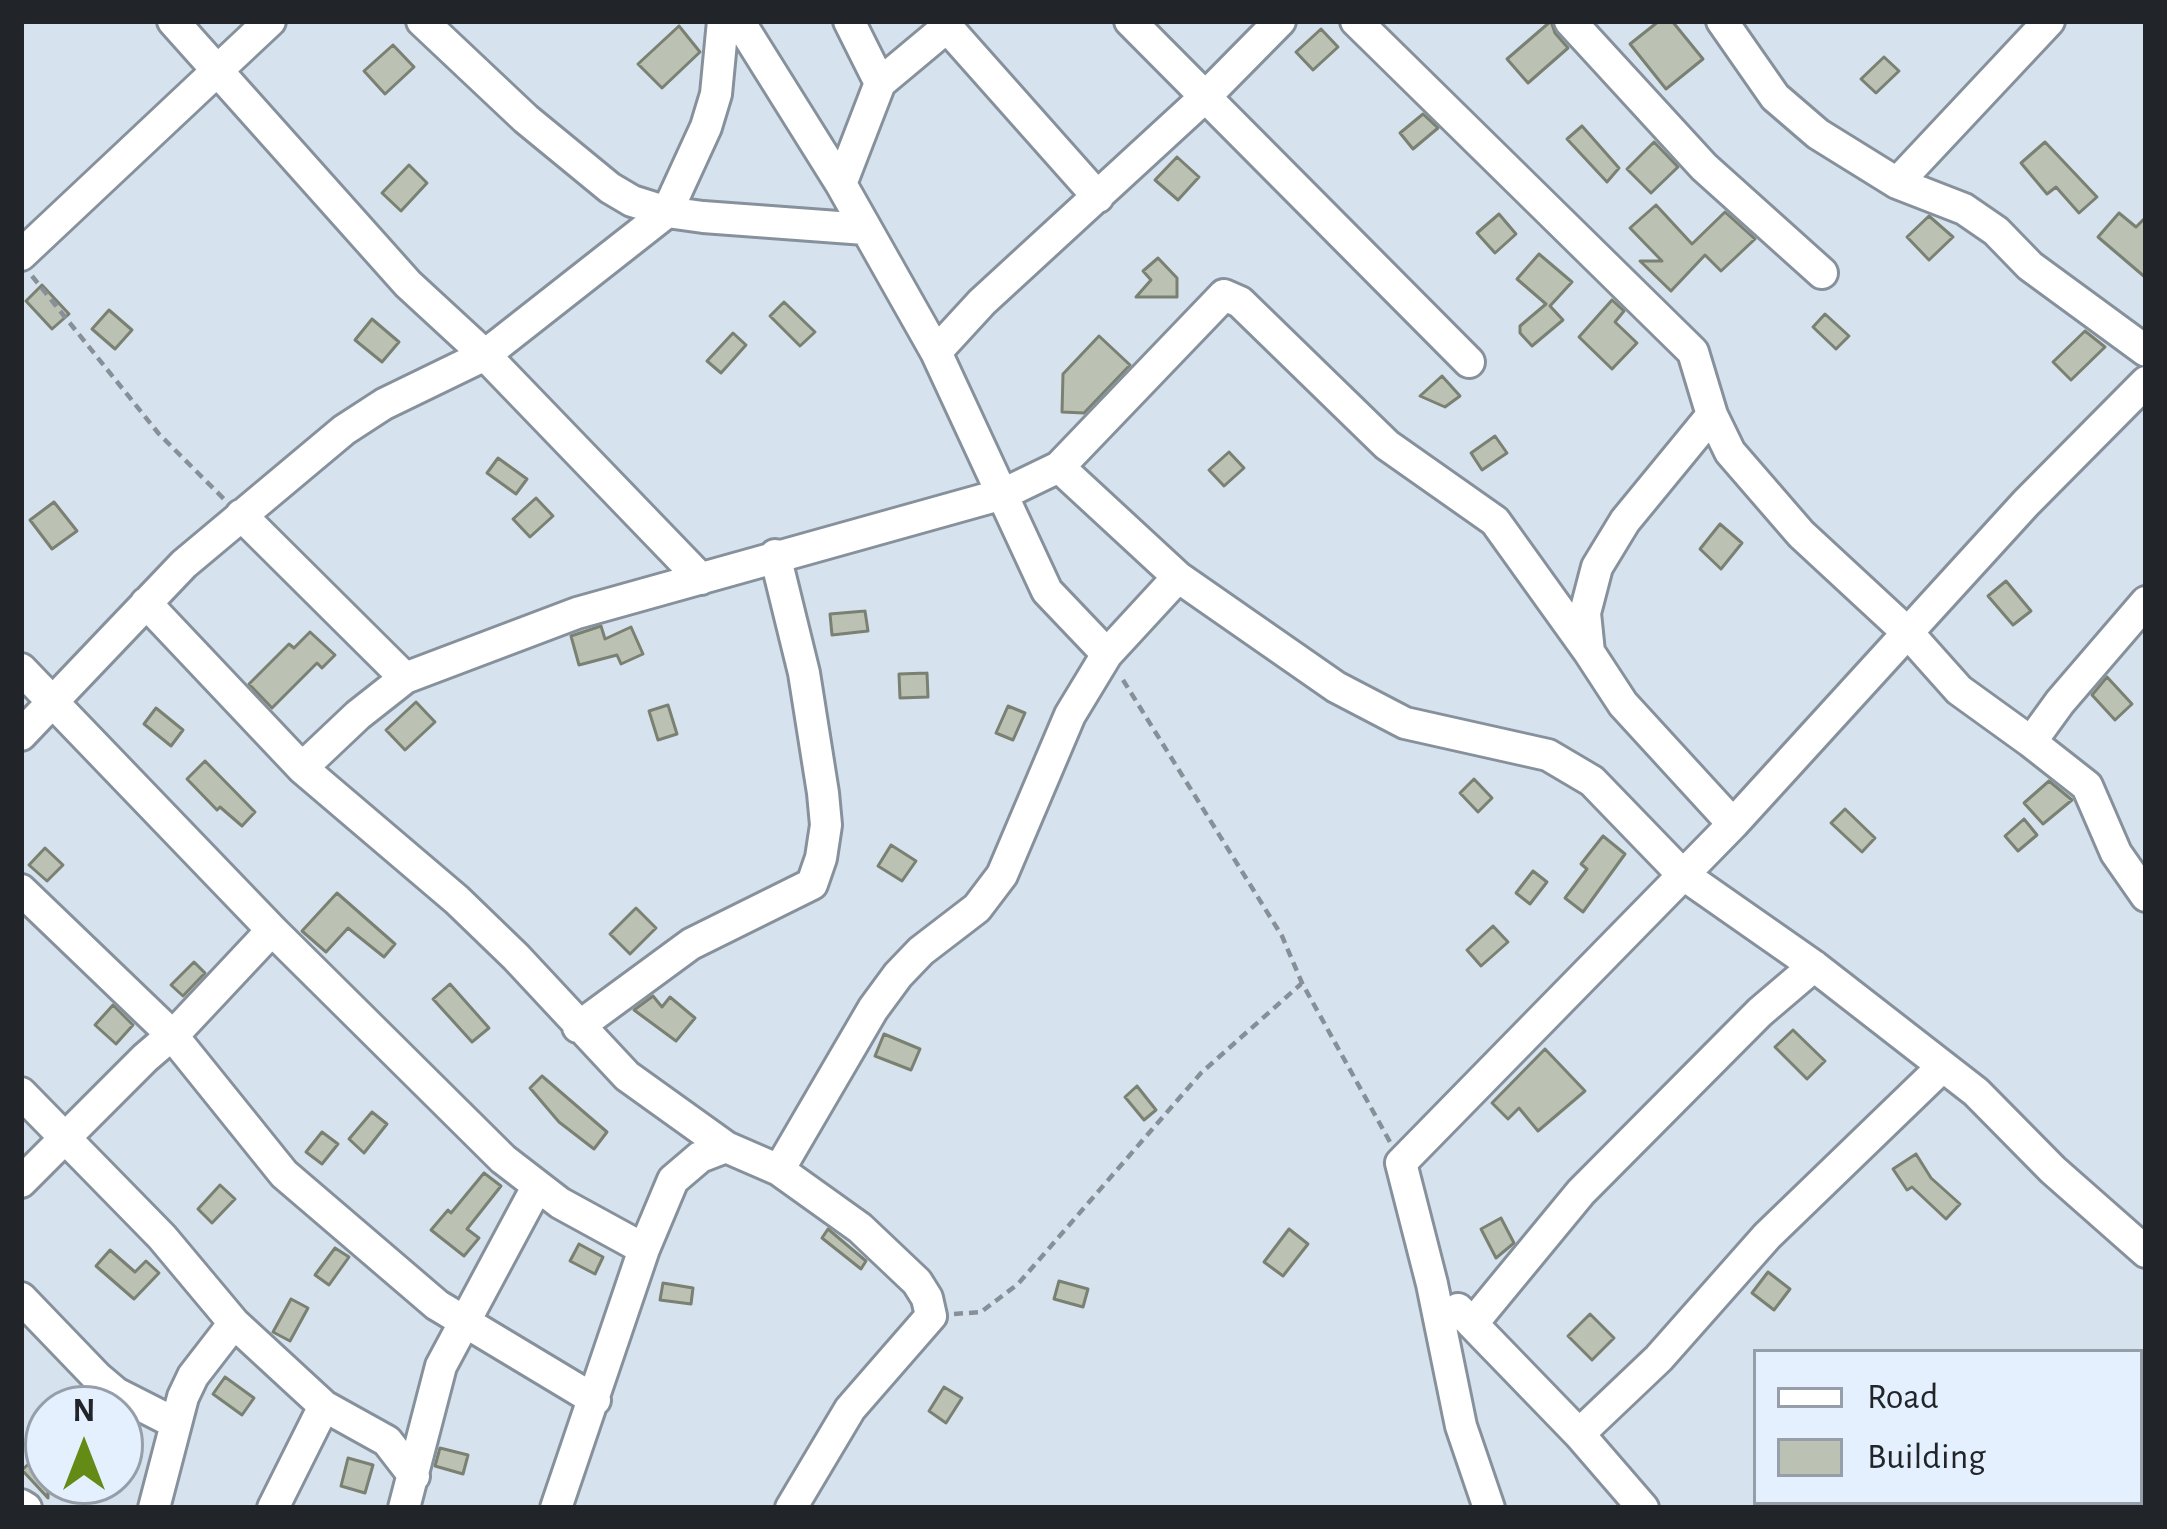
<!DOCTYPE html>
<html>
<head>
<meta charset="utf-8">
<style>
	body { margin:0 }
	#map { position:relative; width:2167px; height:1529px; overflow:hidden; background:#d6e3ef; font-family:"Alegreya Sans",sans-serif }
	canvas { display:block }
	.frame { position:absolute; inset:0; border:24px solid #21252a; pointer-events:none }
	.legend { position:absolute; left:1753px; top:1349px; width:390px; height:156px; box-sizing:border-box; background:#e4f0fd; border:3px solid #969fa9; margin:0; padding:15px 21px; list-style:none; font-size:36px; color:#21252a }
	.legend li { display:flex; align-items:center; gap:24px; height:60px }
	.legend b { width:60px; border:3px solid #969fa9 }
	.north { position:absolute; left:24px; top:1385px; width:120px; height:120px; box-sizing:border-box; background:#e4f0fd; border:3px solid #969fa9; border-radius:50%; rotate:0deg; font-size:33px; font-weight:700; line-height:48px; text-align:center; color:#21252a }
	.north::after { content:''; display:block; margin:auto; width:42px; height:54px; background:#638b16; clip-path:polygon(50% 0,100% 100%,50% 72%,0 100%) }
</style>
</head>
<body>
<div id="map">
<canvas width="2167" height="1529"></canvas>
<div class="frame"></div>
<ul class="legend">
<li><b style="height:15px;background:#fff"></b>Road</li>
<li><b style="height:33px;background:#bbc2b3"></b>Building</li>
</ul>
<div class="north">N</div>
</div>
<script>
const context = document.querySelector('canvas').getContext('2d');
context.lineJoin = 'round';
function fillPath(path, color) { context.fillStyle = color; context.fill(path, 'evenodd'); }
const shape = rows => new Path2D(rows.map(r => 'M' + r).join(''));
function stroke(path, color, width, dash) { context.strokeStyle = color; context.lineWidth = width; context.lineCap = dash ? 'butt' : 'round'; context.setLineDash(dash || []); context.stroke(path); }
const building = shape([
	[1551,21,1555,33,1568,48,1528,83,1507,59,1551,21],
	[1659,21,1672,21,1703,59,1666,89,1630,44,1659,21],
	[679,26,700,52,662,88,638,64,679,26],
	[1321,29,1338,47,1313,70,1296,52,1321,29],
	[393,45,414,67,385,94,364,71,393,45],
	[1884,57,1899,71,1876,93,1861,79,1884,57],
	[1423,114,1438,128,1413,149,1400,133,1423,114],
	[1582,126,1619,168,1607,182,1567,139,1582,126],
	[1654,142,1678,167,1651,193,1627,169,1654,142],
	[2045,142,2097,197,2079,213,2056,187,2047,194,2021,163,2045,142],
	[1177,157,1199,177,1178,200,1155,180,1177,157],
	[409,165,427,183,401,211,382,193,409,165],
	[1656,205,1692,244,1725,212,1755,239,1721,271,1705,255,1671,291,1640,261,1662,261,1630,228,1656,205],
	[2119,213,2136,227,2146,217,2146,278,2098,237,2119,213],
	[1499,214,1516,234,1495,253,1477,233,1499,214],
	[1929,216,1953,237,1929,260,1907,237,1929,216],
	[1539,254,1572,282,1550,306,1563,320,1532,346,1520,333,1520,326,1546,304,1517,279,1539,254],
	[1158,258,1177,278,1177,297,1136,297,1151,280,1143,271,1158,258],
	[42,285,69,314,52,329,26,301,42,285],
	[1612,300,1624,311,1615,322,1637,343,1612,369,1579,337,1612,300],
	[784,302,815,332,800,346,770,316,784,302],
	[109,310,132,330,115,349,92,329,109,310],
	[1825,314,1849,336,1836,349,1813,327,1825,314],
	[372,319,399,342,382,362,355,340,372,319],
	[2085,331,2105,347,2071,380,2053,362,2085,331],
	[733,333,746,345,721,373,707,361,733,333],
	[1099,336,1130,365,1084,413,1062,412,1063,374,1099,336],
	[1442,376,1460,396,1445,407,1420,396,1442,376],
	[1495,436,1507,453,1482,470,1471,453,1495,436],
	[1229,452,1244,468,1224,486,1209,470,1229,452],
	[498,458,527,479,516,494,487,473,498,458],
	[536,498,553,516,530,537,513,519,536,498],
	[54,502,77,531,52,549,30,520,54,502],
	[1720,524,1742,543,1721,569,1700,549,1720,524],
	[2006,581,2031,611,2013,625,1988,596,2006,581],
	[865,611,868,631,832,635,830,614,865,611],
	[601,626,605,639,631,627,643,654,621,664,617,655,579,665,571,636,601,626],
	[310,632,335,655,322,668,317,663,272,708,249,684,289,644,294,648,310,632],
	[927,673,928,697,900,698,899,674,927,673],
	[2107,677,2132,704,2115,720,2092,695,2107,677],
	[416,702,435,722,405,750,386,730,416,702],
	[668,705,677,734,658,740,649,711,668,705],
	[1008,706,1025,713,1013,740,996,733,1008,706],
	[156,708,183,730,171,746,144,724,156,708],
	[205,761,255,812,242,826,220,807,217,810,187,779,205,761],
	[1474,779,1492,798,1478,812,1460,793,1474,779],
	[2049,781,2072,800,2043,824,2024,803,2049,781],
	[1845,809,1875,838,1862,852,1831,823,1845,809],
	[2024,819,2037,835,2018,851,2005,836,2024,819],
	[1603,836,1625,854,1583,912,1565,898,1587,869,1581,864,1603,836],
	[891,845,916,861,902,881,878,866,891,845],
	[45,848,63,865,47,881,29,865,45,848],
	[1533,871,1547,882,1530,904,1516,893,1533,871],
	[337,893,395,944,384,957,348,928,326,952,302,931,337,893],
	[636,908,656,928,630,954,610,934,636,908],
	[1493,926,1508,942,1481,966,1467,950,1493,926],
	[194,962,205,973,183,996,171,985,194,962],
	[450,984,489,1028,472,1042,433,999,450,984],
	[653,996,662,1007,670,997,695,1018,676,1041,634,1010,653,996],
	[113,1005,133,1025,116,1044,95,1025,113,1005],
	[1793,1030,1825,1061,1807,1079,1775,1047,1793,1030],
	[884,1034,920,1049,911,1070,875,1056,884,1034],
	[1545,1049,1585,1091,1538,1131,1519,1108,1508,1119,1492,1103,1545,1049],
	[542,1076,607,1132,594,1149,559,1122,530,1088,542,1076],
	[1137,1086,1156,1110,1144,1120,1125,1097,1137,1086],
	[372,1112,387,1124,364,1153,349,1139,372,1112],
	[322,1132,338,1144,322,1164,306,1152,322,1132],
	[1916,1154,1931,1178,1960,1204,1946,1219,1912,1187,1907,1190,1893,1169,1916,1154],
	[484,1173,501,1186,467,1229,479,1238,464,1256,431,1230,448,1210,451,1213,484,1173],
	[220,1185,235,1199,212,1223,198,1209,220,1185],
	[1501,1218,1514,1243,1496,1258,1481,1229,1501,1218],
	[828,1229,866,1261,861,1269,822,1238,828,1229],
	[1289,1229,1308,1244,1283,1276,1264,1262,1289,1229],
	[579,1244,603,1257,595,1274,570,1261,579,1244],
	[335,1248,349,1257,329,1285,315,1275,335,1248],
	[110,1250,135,1272,146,1261,159,1273,134,1299,96,1266,110,1250],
	[1768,1272,1790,1289,1774,1310,1752,1293,1768,1272],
	[1059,1281,1088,1289,1083,1307,1054,1299,1059,1281],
	[663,1283,693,1288,691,1304,660,1300,663,1283],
	[291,1299,308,1308,290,1341,273,1332,291,1299],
	[1590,1314,1614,1338,1592,1360,1568,1336,1590,1314],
	[225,1377,254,1398,242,1415,213,1394,225,1377],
	[944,1387,962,1398,946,1423,929,1411,944,1387],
	[48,1446,48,1498,22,1470,48,1446],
	[440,1448,468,1455,463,1474,435,1466,440,1448],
	[348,1458,373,1465,365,1493,341,1486,348,1458]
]);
fillPath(building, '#bbc2b3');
stroke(building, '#7a8072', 3);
const minor = shape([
	[173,21,408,284,485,355,701,579],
	[422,21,526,119,610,188,632,201,667,212,703,217,865,229],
	[739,21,841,184,936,352,1047,591,1107,654],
	[849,21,880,83],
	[1130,21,1469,362],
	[1356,21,1693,352,1712,415,1730,452,1801,534,1909,634,1959,690,2031,742,2060,702,2146,602],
	[1570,21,1704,167,1822,273],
	[1722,21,1775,97,1818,134,1897,183,1964,209,1996,231,2030,266,2146,351],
	[1897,183,2049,21],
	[841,184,880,83,947,27,1098,197],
	[21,255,270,21],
	[936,352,982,302,1205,97,1280,21],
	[1712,415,1625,521,1597,567,1585,613,1589,652,1623,704,1733,824],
	[1059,467,1224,295,1240,302,1387,445,1495,521,1589,652],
	[241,515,405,678,577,613,1003,494,1059,467,1178,577,1336,687,1405,723,1548,755,1592,781,1681,873,1814,966,1976,1092,2053,1170,2146,1252],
	[146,603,302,768,457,900,516,957,627,1076,726,1147,700,1157,673,1180,644,1249,556,1508],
	[21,669,272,930,503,1159,560,1203,644,1249],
	[21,735,184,564,344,430,384,404,485,355,667,212,706,127,716,94,723,21],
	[2031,742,2087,786,2116,853,2146,896],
	[302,768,358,715,405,678],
	[21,890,172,1035,284,1174,437,1305,595,1400],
	[578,1027,691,944,812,884,821,858,826,825,823,793,804,673,775,555],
	[21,1093,162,1237,234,1323,324,1406,387,1441,414,1476],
	[726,1147,779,1170,860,1228,917,1282,927,1298,931,1316,850,1409,791,1508],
	[779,1170,873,1009,898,975,921,951,977,908,1002,875,1070,715,1107,654,1178,577],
	[21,1182,145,1058,181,1027,272,930],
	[21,1298,97,1377,116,1393,175,1423],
	[1458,1309,1579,1434,1643,1508],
	[1473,1323,1581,1192,1760,1012,1814,966],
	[1579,1434,1659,1358,1767,1236,1942,1067],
	[21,1505,26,1508],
	[154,1508,183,1397,193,1376,234,1323],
	[273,1508,324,1406],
	[404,1508,441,1366,537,1187],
	[1489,1508,1461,1426,1432,1284,1401,1163,1733,824,2026,503,2146,382]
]);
stroke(minor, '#86919c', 36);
stroke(shape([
	[32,276,159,434,224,499],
	[1123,680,1282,936,1302,983,1390,1142],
	[954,1314,981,1312,1018,1284,1201,1073,1301,984]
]), '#879098', 4.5, [9, 6]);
stroke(minor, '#fff', 30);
</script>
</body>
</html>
